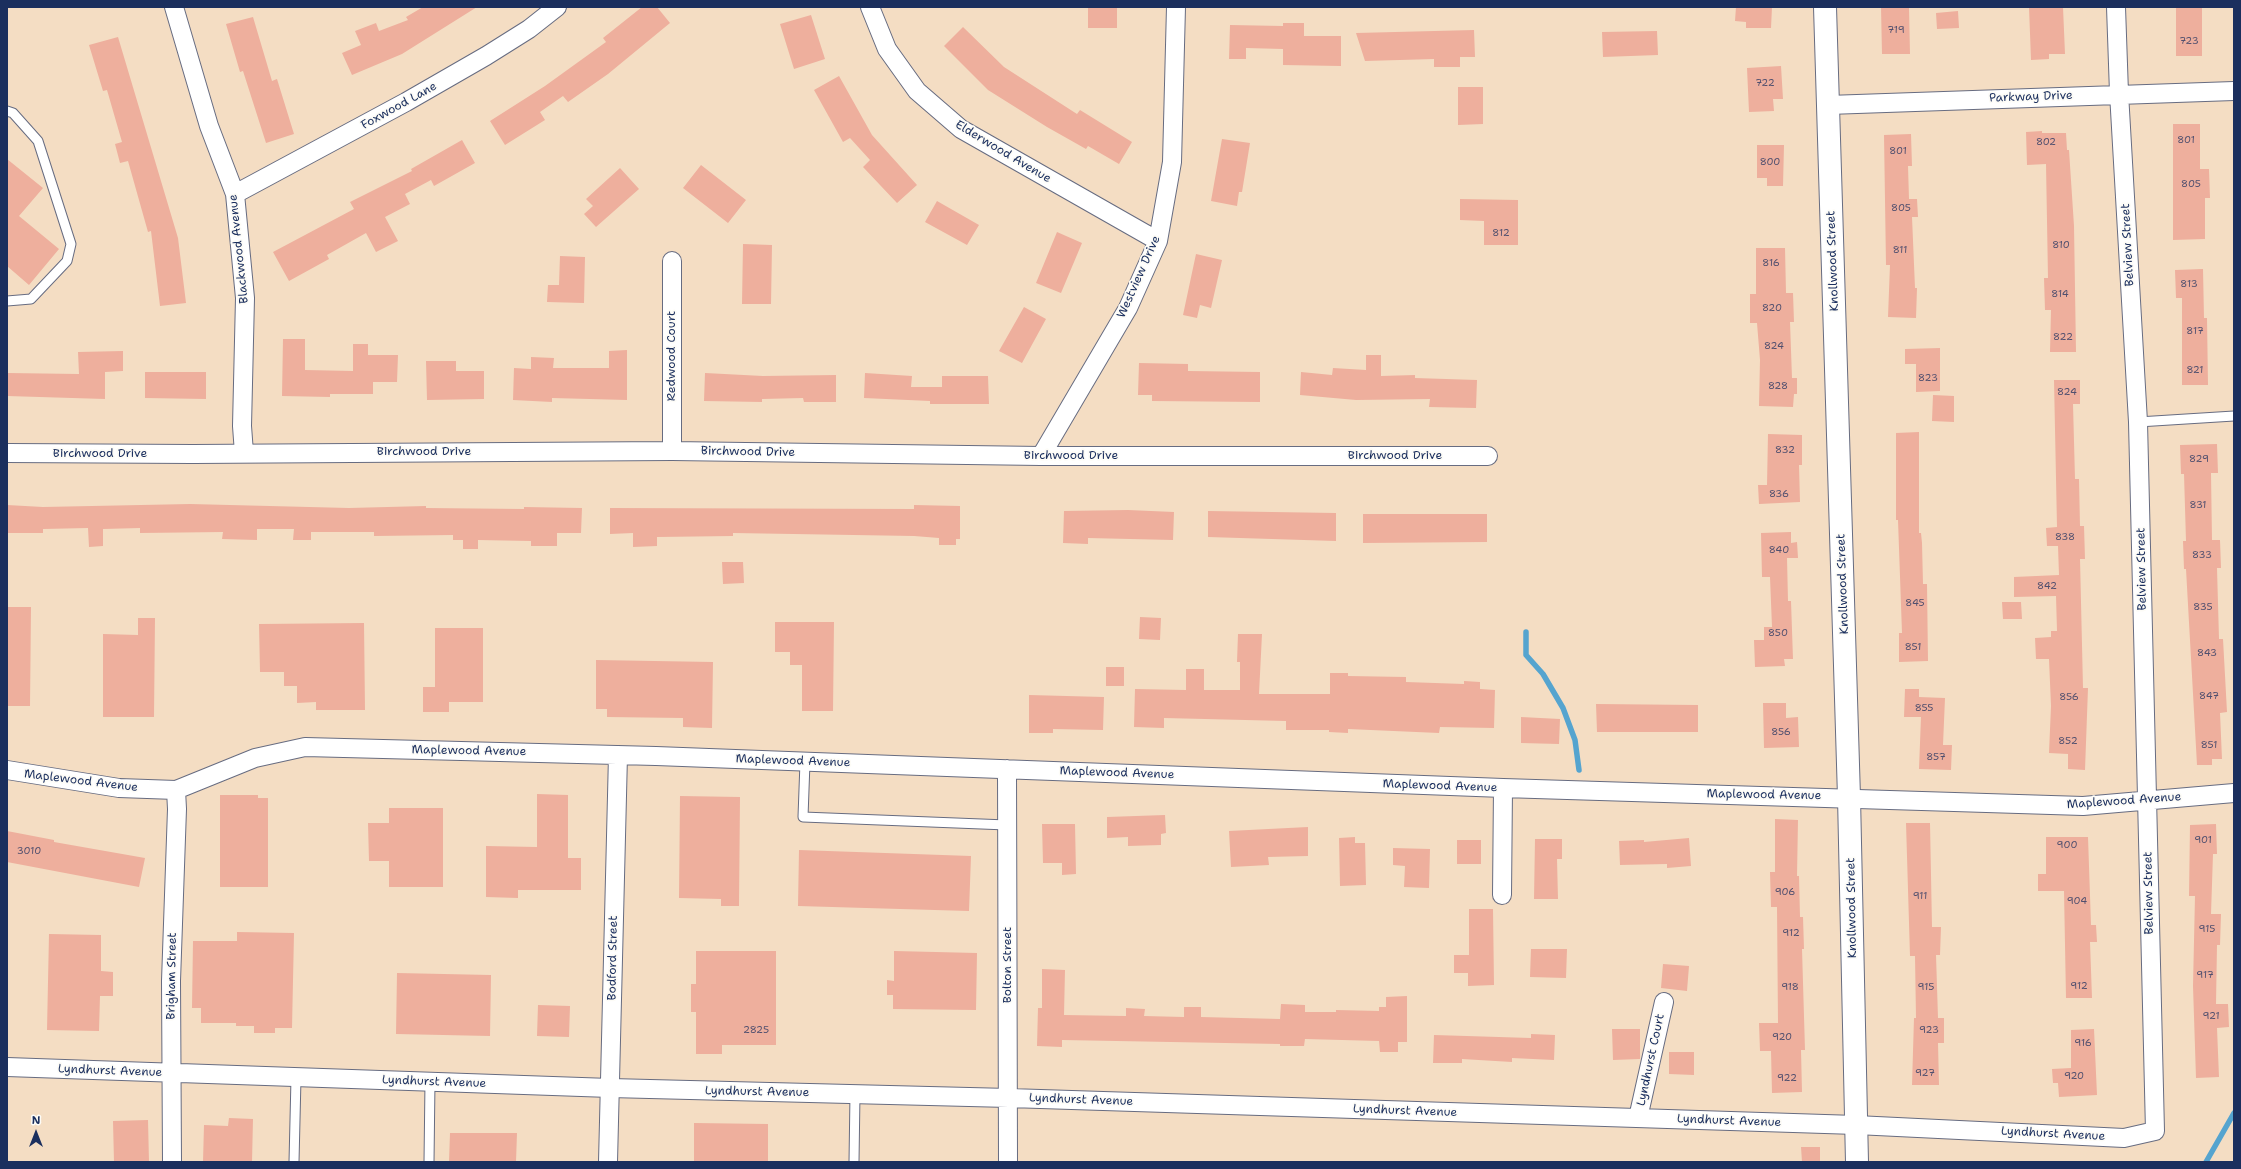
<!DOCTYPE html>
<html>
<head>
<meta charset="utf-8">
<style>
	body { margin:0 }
	#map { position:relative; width:2241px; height:1169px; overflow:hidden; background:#f4ddc3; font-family:"Shantell Sans",sans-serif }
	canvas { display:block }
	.frame { position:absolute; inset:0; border:8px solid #1b2f5e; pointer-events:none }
	.north { position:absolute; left:16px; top:1113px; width:40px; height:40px; -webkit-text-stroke:3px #fdfcf7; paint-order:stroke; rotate:0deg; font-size:11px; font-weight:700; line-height:16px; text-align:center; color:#1b2f5e }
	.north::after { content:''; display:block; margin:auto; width:14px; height:18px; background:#1b2f5e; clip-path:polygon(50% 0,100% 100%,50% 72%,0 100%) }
</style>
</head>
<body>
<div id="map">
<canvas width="2241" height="1169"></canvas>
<div class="frame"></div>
<div class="north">N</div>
</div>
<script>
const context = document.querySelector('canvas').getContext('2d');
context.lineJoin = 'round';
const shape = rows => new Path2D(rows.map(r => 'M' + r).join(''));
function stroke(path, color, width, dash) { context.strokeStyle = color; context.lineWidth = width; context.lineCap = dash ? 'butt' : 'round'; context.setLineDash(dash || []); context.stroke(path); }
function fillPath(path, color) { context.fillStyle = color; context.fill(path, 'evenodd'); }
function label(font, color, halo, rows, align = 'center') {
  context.font = font + ' "Shantell Sans",sans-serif'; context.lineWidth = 3.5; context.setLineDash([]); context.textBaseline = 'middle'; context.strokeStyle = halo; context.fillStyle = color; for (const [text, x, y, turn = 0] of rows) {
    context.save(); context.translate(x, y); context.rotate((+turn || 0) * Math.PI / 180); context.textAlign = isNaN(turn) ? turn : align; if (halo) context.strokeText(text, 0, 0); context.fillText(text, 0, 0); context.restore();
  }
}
stroke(shape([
	[1526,632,1526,655,1543,674,1563,708,1575,740,1579,770],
	[2206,1162,2234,1113]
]), '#55a4cf', 5.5);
fillPath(shape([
	[423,7,477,7,402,54,352,75,342,53,361,45,355,31,376,23,379,31,408,20,406,17],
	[642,7,657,7,670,23,608,74,568,102,563,96,540,112,545,120,505,145,490,121,545,86,606,42,603,38],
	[1088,7,1117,7,1117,28,1088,28],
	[1736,7,1772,7,1771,28,1746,28,1746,22,1735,21],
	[1881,7,1909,7,1910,54,1882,54],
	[2029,7,2063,7,2065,54,2049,54,2049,59,2031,60],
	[2176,7,2202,7,2202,56,2176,56],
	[1958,11,1959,28,1937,29,1936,13],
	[811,15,825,59,794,69,780,24],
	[253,17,272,81,277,79,294,134,266,143,243,71,240,72,226,24],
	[1283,23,1304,23,1304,36,1341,36,1341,66,1283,65,1283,49,1246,48,1246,59,1229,59,1230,25,1283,26],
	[963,27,1004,67,1077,114,1080,110,1132,142,1119,164,1088,146,1086,149,1047,127,988,90,944,46],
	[1474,30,1475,57,1460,57,1460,67,1434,67,1434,59,1365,61,1356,33],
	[1657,31,1658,55,1603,57,1602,32],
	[118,37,178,238,186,303,160,306,151,231,148,232,128,161,120,163,115,144,122,142,107,90,103,91,89,45],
	[1781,66,1783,99,1773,99,1774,111,1749,112,1747,68],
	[839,76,872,135,917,185,897,203,863,167,870,160,850,138,843,142,814,90],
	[1458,87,1483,87,1483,124,1458,125],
	[2173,124,2200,124,2200,169,2209,169,2210,198,2205,198,2205,239,2173,240],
	[2042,131,2042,133,2066,133,2067,150,2069,150,2074,226,2076,352,2050,352,2051,310,2045,310,2044,278,2048,278,2046,164,2027,165,2026,132],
	[1911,134,1912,166,1908,166,1909,199,1917,199,1918,217,1912,217,1915,288,1917,288,1916,318,1888,317,1890,265,1886,265,1884,135],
	[1222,139,1250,143,1242,192,1239,192,1237,206,1211,201],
	[462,140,475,163,434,186,431,180,405,194,410,204,385,217,398,241,376,252,366,233,327,255,329,259,289,281,273,252,354,209,350,202,412,171,411,169],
	[1757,145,1784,145,1783,186,1767,186,1767,178,1757,178],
	[7,159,43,188,19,216,59,249,29,285,7,266],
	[701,165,746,200,728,223,683,188],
	[620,168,639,189,596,227,584,214,593,206,586,199],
	[1460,199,1518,200,1518,245,1484,245,1484,221,1460,220],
	[937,201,979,225,967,245,925,222],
	[1057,232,1082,243,1061,293,1036,283],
	[743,244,772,245,771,304,742,304],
	[1756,248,1785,248,1786,293,1793,293,1794,322,1790,322,1792,378,1797,378,1797,394,1794,394,1793,407,1759,406,1760,360,1757,323,1750,323,1750,294,1756,294],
	[1196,254,1222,260,1211,308,1200,305,1197,318,1183,315],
	[560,256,585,257,584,303,547,302,548,285,559,285],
	[2203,269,2204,318,2207,318,2208,385,2182,385,2182,298,2176,298,2175,270],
	[1024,307,1046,319,1022,363,999,351],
	[283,339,305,339,305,370,353,371,353,344,368,344,368,355,398,355,397,382,373,382,373,394,330,394,330,397,282,396],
	[1940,348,1940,391,1916,392,1916,364,1905,364,1905,349],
	[627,350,627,400,552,398,552,402,513,400,514,368,531,369,531,357,554,358,553,368,609,368,609,351],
	[123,351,123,371,105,372,105,399,7,396,7,373,79,374,78,352],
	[1366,355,1381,355,1381,376,1415,375,1415,378,1477,380,1476,408,1429,407,1430,399,1356,400,1300,395,1301,372,1332,375,1333,368,1366,370],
	[426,361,456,361,456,371,484,371,484,399,427,400],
	[1139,363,1188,364,1188,371,1260,372,1260,402,1152,401,1152,395,1138,395],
	[145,372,206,372,206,399,145,398],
	[705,373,763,376,836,375,836,402,804,402,803,398,762,399,762,402,704,401],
	[865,373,912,376,911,387,942,387,942,376,988,376,989,404,930,404,930,401,864,398],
	[2054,380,2080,380,2080,404,2073,404,2075,479,2079,479,2080,526,2084,526,2085,559,2080,559,2083,688,2088,688,2085,770,2068,769,2068,754,2049,753,2051,706,2049,659,2036,659,2035,638,2051,637,2051,631,2057,631,2056,596,2014,597,2014,577,2059,575,2058,546,2047,546,2046,528,2057,527],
	[1933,395,1954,396,1954,422,1932,421],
	[1919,432,1919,533,1921,533,1922,543,1923,584,1927,584,1928,661,1899,662,1899,633,1902,633,1898,520,1896,520,1896,433],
	[1768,434,1802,435,1802,465,1799,465,1800,502,1759,504,1758,485,1767,485],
	[2217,444,2218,473,2211,473,2212,540,2220,540,2221,568,2217,568,2219,639,2223,639,2227,712,2220,713,2222,759,2212,759,2212,765,2197,765,2186,569,2184,569,2183,541,2186,541,2184,474,2181,474,2180,445],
	[190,504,349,508,426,506,426,508,524,509,524,507,582,508,581,533,557,533,557,546,531,546,531,541,478,540,478,549,463,549,463,540,453,540,453,535,374,536,374,532,311,532,311,540,293,540,294,529,257,529,257,540,222,539,223,532,140,533,140,528,103,529,103,546,89,547,88,528,43,529,43,533,7,533,7,505,43,507],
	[914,505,960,506,960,539,956,539,956,545,939,545,939,538,914,536,733,533,733,536,657,537,657,546,633,547,633,533,610,534,610,508,914,509],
	[1128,510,1174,512,1173,540,1088,538,1088,544,1063,543,1064,511],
	[1208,511,1336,513,1336,541,1208,537],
	[1363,514,1487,514,1487,542,1363,543],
	[1791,532,1791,543,1797,542,1798,558,1787,558,1788,601,1791,601,1793,659,1784,659,1785,666,1755,667,1754,640,1764,640,1764,627,1772,627,1770,577,1762,577,1761,533],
	[722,562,743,562,744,583,723,584],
	[2002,602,2021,602,2022,619,2003,619],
	[7,607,31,607,30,706,7,706],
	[1140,617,1161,618,1160,640,1139,639],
	[138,618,155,618,154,717,103,717,103,634,138,635],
	[775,622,834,622,833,711,802,711,802,665,790,665,790,652,775,652],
	[364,623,365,710,316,710,316,702,297,703,297,686,284,686,284,672,260,672,259,624],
	[435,628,483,628,483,702,449,702,449,712,423,712,423,687,435,687],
	[1238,634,1262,634,1259,694,1330,694,1330,673,1348,673,1348,676,1406,677,1406,682,1464,684,1464,681,1480,682,1480,689,1495,690,1494,728,1440,727,1439,733,1348,729,1348,733,1329,732,1329,730,1286,730,1286,721,1164,718,1164,728,1134,727,1135,689,1186,690,1186,669,1204,669,1204,690,1240,690,1240,662,1237,662],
	[596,660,713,662,712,728,683,727,683,718,607,717,607,709,596,709],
	[1106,667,1124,667,1124,686,1106,686],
	[1905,689,1919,689,1919,697,1945,698,1943,745,1952,745,1951,770,1919,769,1921,717,1904,717],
	[1029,695,1104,697,1103,730,1053,729,1053,733,1029,733],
	[1763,703,1786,703,1786,718,1798,717,1799,747,1764,748],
	[1596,704,1698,705,1698,732,1597,732],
	[1521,717,1560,719,1559,744,1521,743],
	[537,794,568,795,568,858,581,858,581,890,518,890,518,898,486,897,486,846,537,847],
	[220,795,258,795,258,798,268,798,268,887,220,887],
	[680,796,740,797,739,906,721,906,721,899,679,898],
	[389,808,443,808,443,887,389,887,389,861,369,861,368,823,389,823],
	[1165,815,1166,833,1161,834,1161,845,1128,846,1128,837,1107,838,1107,817],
	[1775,819,1798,820,1797,876,1799,876,1800,917,1803,917,1804,949,1802,949,1805,1050,1801,1050,1802,1092,1772,1093,1771,1051,1760,1051,1759,1023,1778,1023,1777,907,1771,907,1770,872,1775,872],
	[1906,823,1930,823,1932,927,1941,927,1940,955,1936,955,1938,1018,1944,1018,1944,1043,1938,1043,1939,1085,1912,1085,1914,1018,1916,1018,1915,956,1910,956],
	[1042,824,1075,824,1076,874,1062,875,1062,863,1043,863],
	[2216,824,2217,854,2213,854,2211,914,2221,914,2220,945,2217,945,2216,1004,2228,1004,2229,1027,2217,1028,2219,1077,2196,1078,2193,986,2195,896,2189,896,2190,825],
	[1308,827,1308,856,1268,857,1269,865,1231,867,1229,831],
	[7,831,54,840,54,842,145,858,139,887,7,862],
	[1355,837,1355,843,1365,843,1366,885,1340,886,1339,838],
	[2046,837,2088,837,2091,925,2096,925,2097,942,2090,942,2092,998,2066,998,2064,891,2038,891,2038,874,2046,874],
	[1689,838,1691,866,1667,868,1667,864,1620,865,1619,841,1644,840,1644,842],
	[1535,839,1562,839,1562,859,1557,859,1558,899,1534,899],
	[1457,840,1481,840,1481,864,1457,864],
	[1393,848,1430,849,1429,888,1404,887,1405,866,1393,865],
	[799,850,971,856,969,911,798,906],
	[1469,909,1493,909,1494,985,1468,986,1468,973,1454,973,1454,955,1469,955],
	[237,932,294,933,292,1028,275,1028,275,1033,254,1033,254,1026,236,1026,236,1023,201,1023,201,1008,192,1008,193,941,237,941],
	[49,934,101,935,101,971,113,972,113,996,100,996,99,1031,47,1030],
	[1531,949,1567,949,1566,978,1530,977],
	[696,951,776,951,776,1045,722,1045,722,1054,696,1054,696,1012,691,1012,691,984,696,984],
	[894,951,977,953,976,1010,893,1009,893,995,887,995,887,980,894,981],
	[1663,964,1689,966,1687,991,1661,988],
	[1042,969,1065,970,1064,1015,1126,1016,1126,1008,1145,1009,1144,1016,1184,1017,1184,1007,1201,1007,1201,1017,1280,1019,1281,1004,1305,1005,1305,1012,1336,1012,1336,1010,1379,1011,1379,1007,1386,1007,1386,997,1407,996,1407,1042,1398,1042,1398,1052,1380,1052,1379,1041,1305,1039,1304,1046,1280,1046,1280,1044,1062,1040,1062,1047,1037,1046,1038,1008,1042,1008],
	[397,973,491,975,490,1036,396,1034],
	[538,1005,570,1006,569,1037,537,1036],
	[1612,1029,1640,1029,1640,1059,1613,1060],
	[2094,1029,2097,1095,2059,1097,2058,1083,2053,1083,2052,1069,2071,1068,2071,1030],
	[1531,1034,1555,1035,1554,1060,1512,1058,1512,1062,1462,1059,1462,1063,1433,1063,1434,1035,1531,1038],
	[1669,1052,1694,1052,1694,1075,1669,1074],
	[229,1118,253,1119,252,1162,203,1162,204,1125,228,1126],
	[148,1120,149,1162,114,1162,113,1121],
	[694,1123,768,1124,768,1162,694,1162],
	[450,1133,517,1133,516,1162,449,1162],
	[1801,1147,1820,1147,1820,1162,1802,1162]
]), '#eeaf9d');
const lane = shape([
	[7,111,13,113,38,141,71,244,67,261,31,299,7,301],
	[2138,422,2234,416],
	[805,762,803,817,1007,825],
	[294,1162,296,1078],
	[429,1162,430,1082],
	[854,1162,855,1094]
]);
const street = shape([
	[174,7,209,126,235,194,245,298,242,426,244,453],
	[870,7,887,49,917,91,961,129,1158,241],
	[1828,105,2234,91],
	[235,194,406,102,486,56,529,29,557,7],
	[672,261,672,451],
	[7,453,193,454,672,451,1041,456,1488,456],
	[1041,456,1128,308,1158,241,1172,162,1176,7],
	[1007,769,1008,1162],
	[7,770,119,788,176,790,255,758,305,747,656,756,1503,788,2083,806,2234,793],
	[1502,895,1503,788],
	[7,1067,610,1088,1009,1098,1856,1125,2124,1138,2155,1131,2138,422,2119,93,2116,7],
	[1638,1118,1664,1002],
	[172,1162,171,981,177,809,176,790],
	[608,1162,618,755]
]);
const secondary = shape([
	[1825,7,1849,797,1857,1162]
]);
stroke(lane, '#676c81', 11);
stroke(street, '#676c81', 20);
stroke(secondary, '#676c81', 24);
stroke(lane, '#fff', 9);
stroke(street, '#fff', 18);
stroke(secondary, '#fff', 22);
label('10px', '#504f6e', null, [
	["719",1896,30],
	["723",2189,41],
	["722",1765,83],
	["801",2186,140],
	["802",2046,142],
	["801",1898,151],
	["800",1770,162],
	["805",2191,184],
	["805",1901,208],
	["812",1501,233],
	["810",2061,245],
	["811",1900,250],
	["816",1771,263],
	["813",2189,284],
	["814",2060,294],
	["820",1772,308],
	["817",2195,331],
	["822",2063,337],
	["824",1774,346],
	["821",2195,370],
	["823",1928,378],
	["828",1778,386],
	["824",2067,392],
	["832",1785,450],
	["829",2199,459],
	["836",1779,494],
	["831",2198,505],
	["838",2065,537],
	["840",1779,550],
	["833",2202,555],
	["842",2047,586],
	["845",1915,603],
	["835",2203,607],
	["850",1778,633],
	["851",1913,647],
	["843",2207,653],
	["847",2209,696],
	["856",2069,697],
	["855",1924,708],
	["856",1781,732],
	["852",2068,741],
	["851",2209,745],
	["857",1936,757],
	["901",2203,840],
	["900",2067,845],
	["3010",29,851],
	["906",1785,892],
	["911",1920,896],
	["904",2077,901],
	["915",2207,929],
	["912",1791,933],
	["917",2205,975],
	["912",2079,986],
	["918",1790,987],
	["915",1926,987],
	["921",2211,1016],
	["2825",756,1030],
	["923",1929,1030],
	["920",1782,1037],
	["916",2083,1043],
	["927",1925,1073],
	["920",2074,1076],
	["922",1787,1078]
]);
label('12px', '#1b2f5e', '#fdfcf7', [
	["Parkway Drive",2031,97,-2],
	["Foxwood Lane",399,106,-29],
	["Elderwood Avenue",1003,152,31],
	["Belview Street",2128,245,-93],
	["Blackwood Avenue",239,249,-96],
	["Knollwood Street",1833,261,-92],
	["Westview Drive",1139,277,-66],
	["Redwood Court",672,356,-90],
	["Birchwood Drive",424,452],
	["Birchwood Drive",748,452,1],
	["Birchwood Drive",100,454],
	["Birchwood Drive",1071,456],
	["Birchwood Drive",1395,456],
	["Belview Street",2142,569,-91],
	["Knollwood Street",1843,584,-92],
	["Maplewood Avenue",469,751,1],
	["Maplewood Avenue",793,761,2],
	["Maplewood Avenue",1117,773,2],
	["Maplewood Avenue",81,781,7],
	["Maplewood Avenue",1440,786,2],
	["Maplewood Avenue",1764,795,1],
	["Maplewood Avenue",2124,801,-4],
	["Belview Street",2149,893,-91],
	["Knollwood Street",1852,908,-91],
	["Bodford Street",613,958,-89],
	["Bolton Street",1008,965,-90],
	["Brigham Street",172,976,-89],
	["Lyndhurst Court",1651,1060,-78],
	["Lyndhurst Avenue",110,1071,2],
	["Lyndhurst Avenue",434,1082,2],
	["Lyndhurst Avenue",757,1092,1],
	["Lyndhurst Avenue",1081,1100,2],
	["Lyndhurst Avenue",1405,1111,2],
	["Lyndhurst Avenue",1729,1121,2],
	["Lyndhurst Avenue",2053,1134,3]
]);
</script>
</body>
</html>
